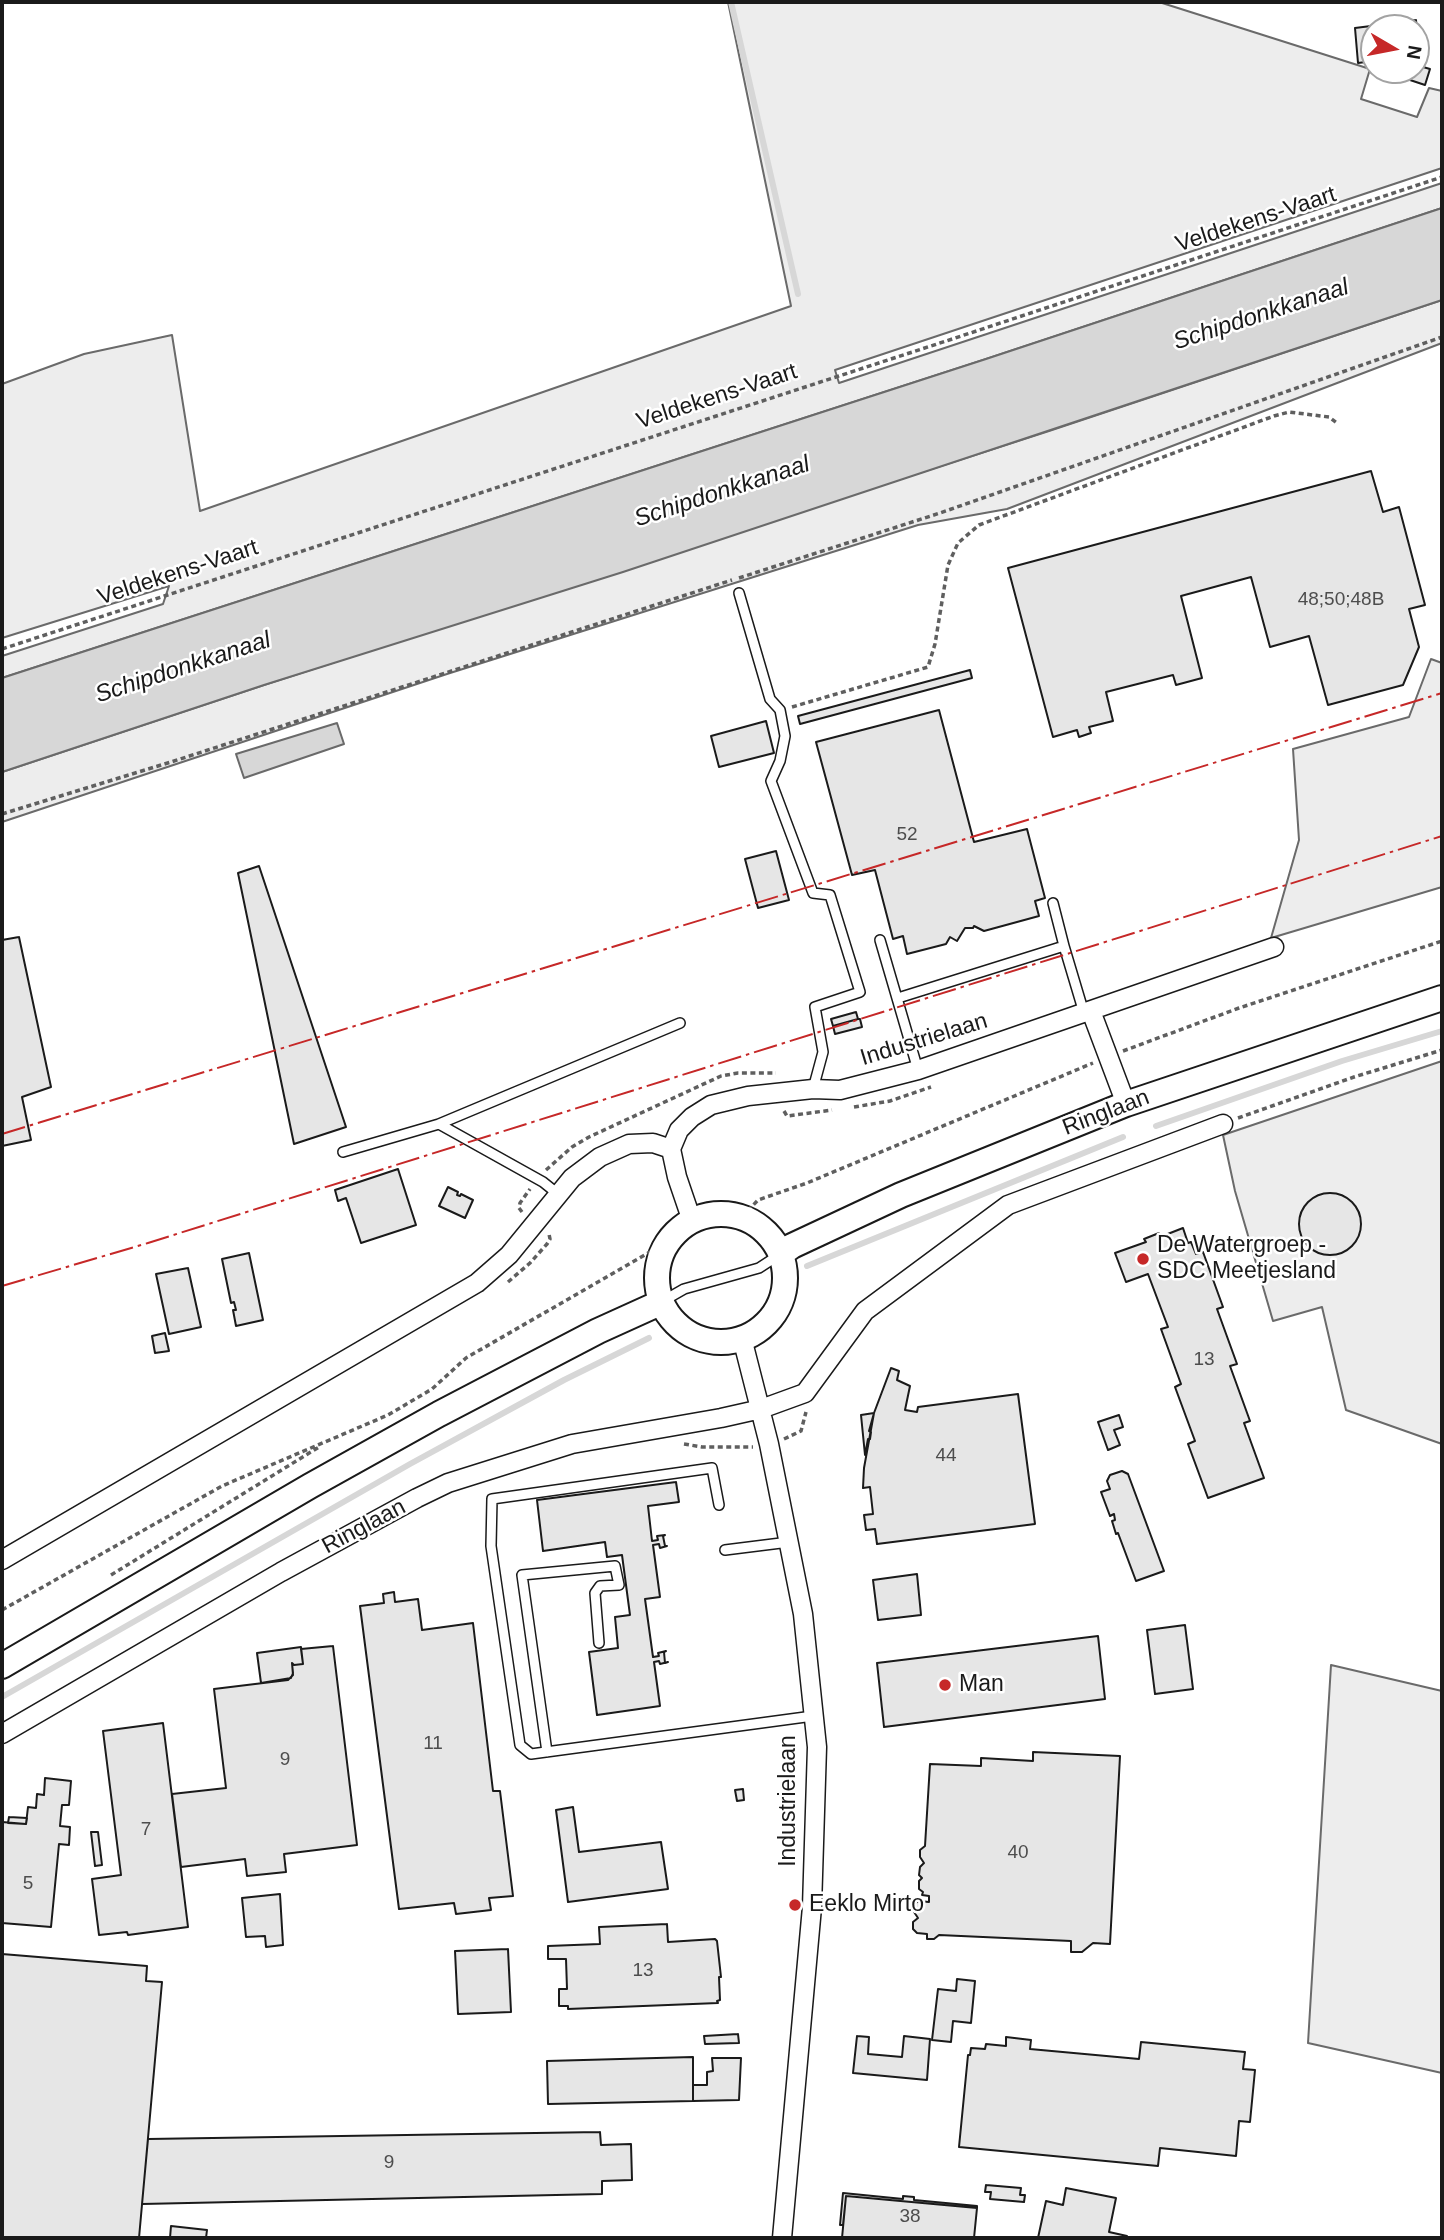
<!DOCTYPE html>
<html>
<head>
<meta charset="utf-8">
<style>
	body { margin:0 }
	#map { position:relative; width:1444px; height:2240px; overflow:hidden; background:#fff; font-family:Arial,sans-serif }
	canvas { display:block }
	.frame { position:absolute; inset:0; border:4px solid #1a1a1a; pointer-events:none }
	.north { position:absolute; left:1360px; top:14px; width:70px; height:70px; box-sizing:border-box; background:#fff; border:2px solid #a3a3a3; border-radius:50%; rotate:100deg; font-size:19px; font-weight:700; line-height:28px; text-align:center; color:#1a1a1a }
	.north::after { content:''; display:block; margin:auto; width:24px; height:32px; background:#c62828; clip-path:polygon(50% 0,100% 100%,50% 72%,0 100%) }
</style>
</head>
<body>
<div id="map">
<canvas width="1444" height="2240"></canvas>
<div class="frame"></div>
<div class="north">N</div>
</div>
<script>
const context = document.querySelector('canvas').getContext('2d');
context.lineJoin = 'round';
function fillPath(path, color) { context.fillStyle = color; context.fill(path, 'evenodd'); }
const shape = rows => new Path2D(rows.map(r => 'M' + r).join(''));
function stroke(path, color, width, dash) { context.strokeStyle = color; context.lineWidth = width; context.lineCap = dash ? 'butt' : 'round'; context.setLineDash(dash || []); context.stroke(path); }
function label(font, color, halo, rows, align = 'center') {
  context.font = font + ' Arial,sans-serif'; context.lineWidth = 5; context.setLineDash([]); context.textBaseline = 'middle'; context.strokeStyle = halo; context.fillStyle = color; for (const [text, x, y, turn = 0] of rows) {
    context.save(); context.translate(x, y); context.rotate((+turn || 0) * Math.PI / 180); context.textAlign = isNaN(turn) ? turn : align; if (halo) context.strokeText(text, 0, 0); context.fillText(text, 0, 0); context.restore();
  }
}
const built = shape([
	[728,2,1159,2,1370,69,1361,99,1417,117,1429,88,1442,91,1442,168,835,370,839,383,1442,183,1442,208,986,359,2,678,2,656,163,604,169,586,2,638,2,384,84,354,172,335,200,511,791,306,728,2],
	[1442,300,1442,343,1007,509,918,525,447,674,2,822,2,772,264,685,1049,431,1442,300],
	[1431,659,1442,663,1442,887,1271,938,1299,840,1293,749,1409,717,1431,659],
	[1442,1061,1442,1444,1346,1410,1322,1307,1273,1321,1235,1191,1223,1135,1442,1061],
	[1331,1665,1442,1691,1442,2073,1308,2043,1331,1665]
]);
fillPath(built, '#ededed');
stroke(built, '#6a6a6a', 2);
const water = shape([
	[1442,208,1442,300,623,572,264,685,2,772,2,678,986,359,1442,208],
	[337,723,344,744,244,778,236,754,337,723]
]);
fillPath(water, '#d7d7d7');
stroke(water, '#6a6a6a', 2);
stroke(shape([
	[731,2,798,294],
	[1156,1126,1342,1061,1442,1031],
	[807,1266,1123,1137],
	[2,1697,410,1464,564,1380,649,1338]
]), '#d7d7d7', 6);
const building = shape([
	[1416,20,1419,50,1416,50,1416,28,1374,28,1374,40,1373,24,1416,20],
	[1371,26,1374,61,1358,63,1355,28,1371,26],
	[1416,65,1430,69,1425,85,1383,71,1416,70,1416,65],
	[1371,471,1383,512,1399,507,1425,605,1409,609,1419,647,1403,685,1328,705,1309,636,1270,647,1251,577,1181,596,1202,678,1176,685,1173,675,1106,692,1113,721,1089,727,1091,733,1079,737,1077,730,1053,737,1008,568,1371,471],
	[970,670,972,678,800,724,798,716,970,670],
	[939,710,974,842,1027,829,1045,898,1035,901,1039,916,984,931,974,926,973,928,965,928,957,941,950,937,946,944,907,954,903,936,893,939,875,870,852,875,816,742,939,710],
	[766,721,774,753,719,767,711,736,766,721],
	[776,851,789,900,758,908,745,859,776,851],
	[259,866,346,1127,294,1144,238,873,259,866],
	[19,937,51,1087,22,1097,31,1140,2,1146,2,940,19,937],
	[856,1012,858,1019,833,1026,831,1019,856,1012],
	[858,1019,860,1019,862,1027,835,1034,833,1026,858,1019],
	[398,1169,416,1225,361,1243,346,1198,338,1201,335,1190,398,1169],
	[448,1187,458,1192,457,1195,460,1196,461,1194,473,1200,465,1218,439,1206,448,1187],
	'1299 1224a31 31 0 1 1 62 0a31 31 0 1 1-62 0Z',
	[1183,1228,1188,1243,1191,1242,1196,1254,1203,1252,1223,1307,1217,1309,1237,1364,1230,1366,1250,1421,1244,1423,1264,1478,1208,1498,1188,1444,1195,1441,1175,1387,1181,1384,1161,1329,1168,1327,1148,1274,1126,1282,1115,1253,1146,1242,1144,1239,1159,1233,1160,1237,1183,1228],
	[249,1253,263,1320,236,1326,233,1310,236,1310,234,1302,231,1303,222,1259,249,1253],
	[188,1268,201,1327,169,1334,156,1274,188,1268],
	[165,1333,169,1351,155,1353,152,1336,165,1333],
	[891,1368,899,1371,897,1380,910,1386,905,1410,917,1412,918,1407,1018,1394,1035,1524,877,1544,875,1529,866,1530,864,1515,873,1514,870,1487,863,1488,864,1468,874,1413,891,1368],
	[874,1413,869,1431,871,1432,870,1439,868,1439,865,1455,861,1415,874,1413],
	[1119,1415,1123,1427,1114,1430,1120,1445,1108,1450,1098,1422,1119,1415],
	[1122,1471,1128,1474,1164,1571,1136,1581,1118,1533,1116,1534,1112,1521,1115,1520,1114,1514,1110,1516,1101,1492,1110,1489,1107,1481,1110,1475,1122,1471],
	[676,1482,679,1502,648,1506,652,1541,658,1540,657,1536,665,1535,663,1536,665,1546,667,1546,660,1548,659,1544,653,1545,660,1597,645,1599,653,1657,659,1656,658,1653,666,1651,664,1652,665,1663,668,1662,660,1664,659,1661,654,1662,660,1706,597,1715,589,1652,618,1648,615,1617,630,1615,622,1555,607,1557,605,1542,543,1551,537,1500,676,1482],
	[917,1574,921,1615,878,1620,873,1580,917,1574],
	[394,1592,395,1602,418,1599,422,1630,473,1623,493,1791,500,1791,513,1896,489,1898,491,1910,456,1914,454,1903,399,1909,360,1606,384,1603,383,1594,394,1592],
	[1185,1625,1193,1689,1155,1694,1147,1630,1185,1625],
	[1098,1636,1105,1699,884,1727,877,1663,1098,1636],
	[333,1646,357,1845,284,1854,286,1872,247,1876,245,1859,181,1867,172,1794,226,1788,214,1689,288,1680,293,1675,292,1663,294,1665,303,1664,301,1649,333,1646],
	[301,1647,303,1664,294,1665,292,1663,293,1673,291,1678,261,1683,257,1653,301,1647],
	[163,1723,188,1927,128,1935,127,1932,99,1935,92,1879,121,1875,103,1731,163,1723],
	[1033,1752,1120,1756,1110,1944,1093,1943,1082,1952,1071,1952,1071,1941,939,1935,934,1939,927,1939,927,1934,917,1933,913,1929,913,1922,918,1918,914,1912,914,1904,919,1901,929,1902,929,1896,922,1895,923,1892,919,1889,919,1881,922,1878,919,1875,920,1867,924,1863,920,1857,920,1850,925,1846,930,1764,981,1766,981,1758,1033,1761,1033,1752],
	[45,1778,71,1781,69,1805,62,1805,60,1826,70,1827,69,1845,59,1844,51,1927,2,1923,2,1822,26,1824,28,1807,36,1808,37,1794,44,1795,45,1778],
	[743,1789,744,1800,737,1801,735,1790,743,1789],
	[573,1807,579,1852,661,1842,668,1889,568,1902,556,1810,573,1807],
	[9,1817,27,1818,26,1824,8,1823,9,1817],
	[91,1832,98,1832,102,1865,95,1866,91,1832],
	[280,1894,283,1945,266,1947,265,1936,246,1937,242,1898,280,1894],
	[667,1924,668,1942,715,1939,717,1941,721,1977,719,1977,720,2000,717,2001,718,2003,568,2009,568,2006,559,2006,559,1989,567,1989,566,1959,548,1959,548,1946,600,1944,599,1927,667,1924],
	[508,1949,511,2012,458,2014,455,1951,508,1949],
	[2,1954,147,1966,146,1981,162,1982,139,2238,2,2238,2,1954],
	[957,1979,975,1981,971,2023,953,2021,951,2042,932,2040,938,1989,956,1991,957,1979],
	[738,2034,739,2043,705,2044,704,2036,738,2034],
	[857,2036,869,2037,868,2054,902,2057,904,2036,930,2039,927,2080,853,2073,857,2036],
	[1006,2037,1031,2040,1030,2049,1139,2059,1141,2042,1245,2052,1243,2069,1255,2070,1250,2122,1239,2121,1236,2156,1160,2148,1158,2166,959,2147,968,2055,970,2055,971,2048,985,2049,986,2044,1006,2046,1006,2037],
	[693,2057,693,2101,548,2104,547,2061,693,2057],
	[712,2058,741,2058,739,2100,693,2101,693,2085,707,2085,707,2072,713,2071,712,2058],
	[600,2132,601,2145,631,2144,632,2180,602,2181,602,2194,142,2204,148,2139,600,2132],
	[986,2185,1021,2188,1020,2195,1025,2195,1024,2202,990,2199,991,2192,985,2192,986,2185],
	[1066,2188,1116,2198,1109,2232,1127,2236,1126,2238,1038,2238,1046,2201,1063,2205,1066,2188],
	[843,2193,903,2199,903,2196,914,2197,914,2200,977,2206,977,2208,846,2196,843,2225,840,2225,843,2193],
	[846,2196,977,2208,974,2238,842,2238,846,2196],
	[171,2226,207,2230,206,2238,170,2238,171,2226]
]);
fillPath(building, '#e6e6e6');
stroke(building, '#1a1a1a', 2);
const lane = shape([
	[739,593,770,699,780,710,785,736,780,761,771,781,813,893,830,895,860,992,815,1007,823,1052,813,1089],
	[880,940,918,1070],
	[1064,946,1084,1013],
	[898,998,1064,946,1053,903],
	[439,1124,680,1023],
	[343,1152,439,1124,543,1182,558,1194],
	[663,1301,684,1289,759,1268,779,1255],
	[719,1505,712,1468,492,1499,491,1546,520,1745,531,1754,813,1716],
	[725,1550,789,1542],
	[547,1752,522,1575,615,1566,619,1585,600,1586,595,1593,599,1643]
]);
const street = shape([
	[1091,1011,1126,1104],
	[692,1221,677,1177,671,1149,679,1130,692,1117,711,1105,748,1096,813,1089,840,1090,918,1070,1274,947],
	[742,1338,769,1444,803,1614,817,1747,812,1907,782,2238],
	[2,1560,477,1283,509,1255,572,1178,600,1157,629,1144,653,1143,671,1149],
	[2,1734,281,1572,417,1498,448,1483,572,1444,721,1418,761,1409,805,1393,865,1311,1008,1205,1223,1124]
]);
const secondary = shape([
	'657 1278a64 64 0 1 1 128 0a64 64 0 1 1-128 0Z',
	[781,1254,792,1246,901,1195,1126,1104,1442,998],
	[2,1666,310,1486,439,1414,598,1331,662,1302]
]);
stroke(lane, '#1a1a1a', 12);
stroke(street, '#1a1a1a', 21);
stroke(secondary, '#1a1a1a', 28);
stroke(shape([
	[739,578,940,513,1442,337],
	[2,649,937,344,1442,177],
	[792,707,928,667,935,644,948,565,958,543,979,525,1274,416,1289,412,1329,417,1337,423],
	[2,814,171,762,732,580],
	[1123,1051,1239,1008,1442,941],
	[854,1107,890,1101,931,1087],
	[784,1111,787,1116,832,1110],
	[1238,1118,1354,1077,1442,1050],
	[546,1170,572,1147,589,1137,721,1076,738,1073,776,1073],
	[522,1212,519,1208,520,1203,530,1189],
	[742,1217,758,1200,807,1183,1093,1063],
	[508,1282,530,1263,547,1244,550,1239,549,1234],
	[784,1439,801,1431,806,1412],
	[684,1444,702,1447,753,1447],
	[111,1575,319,1447],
	[2,1610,222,1486,388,1415,432,1389,466,1358,655,1249]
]), '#5f5f5f', 3.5, [5, 3.5]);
stroke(lane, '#fff', 9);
stroke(street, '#fff', 18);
stroke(secondary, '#fff', 24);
stroke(shape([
	[2,1134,1442,693],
	[2,1286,148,1243,1442,836]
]), '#c62828', 2, [24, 5, 3.5, 5]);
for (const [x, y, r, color] of [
	[1143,1259,7,"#c62828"],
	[945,1685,7,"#c62828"],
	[795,1905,7,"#c62828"]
]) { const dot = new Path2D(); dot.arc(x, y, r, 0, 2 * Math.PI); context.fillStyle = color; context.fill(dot); stroke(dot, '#fff', 2.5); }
label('19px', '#4d4d4d', null, [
	["48;50;48B",1341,600],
	["52",907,835],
	["13",1204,1360],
	["44",946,1456],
	["11",433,1744],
	["9",285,1760],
	["7",146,1830],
	["40",1018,1853],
	["5",28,1884],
	["13",643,1971],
	["9",389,2163],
	["38",910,2217]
]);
label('23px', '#1a1a1a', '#fff', [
	["Veldekens-Vaart",1256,220,-18],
	["Veldekens-Vaart",717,397,-18],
	["Veldekens-Vaart",178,573,-18],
	["Industrielaan",924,1040,-17],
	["Ringlaan",1106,1113,-21],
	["Ringlaan",364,1527,-28],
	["Industrielaan",789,1801,-90]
]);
label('23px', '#1a1a1a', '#fff', [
	["De Watergroep -",1157,1246],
	["SDC Meetjesland",1157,1272],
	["Man",959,1685],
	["Eeklo Mirto",809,1905]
], 'left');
label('italic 24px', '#1a1a1a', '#fff', [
	["Schipdonkkanaal",1261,315,-18],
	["Schipdonkkanaal",722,492,-18],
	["Schipdonkkanaal",183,668,-18]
]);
</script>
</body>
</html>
